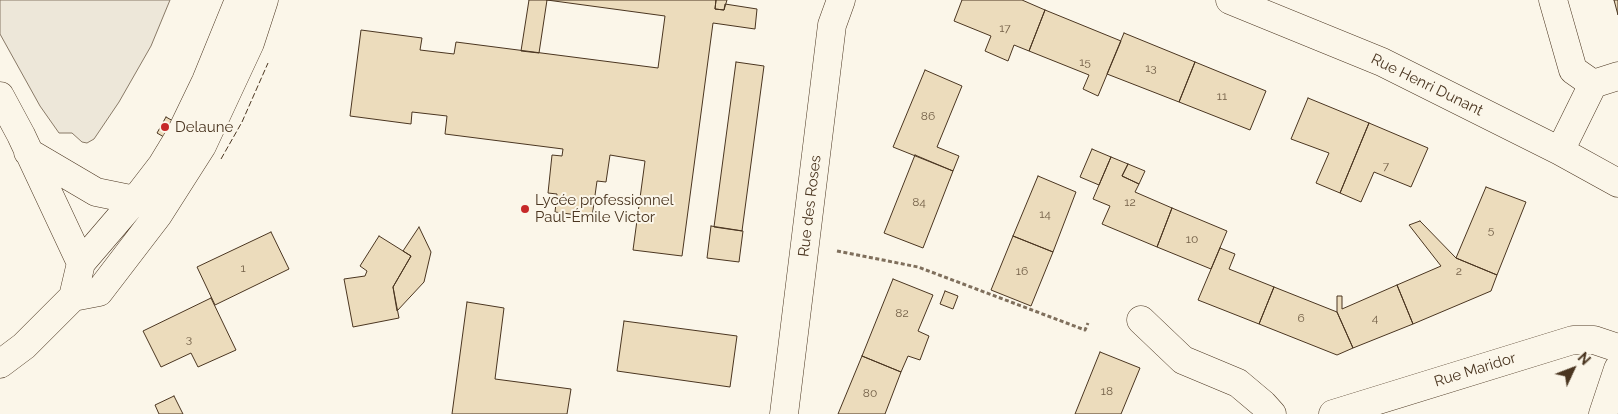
<!DOCTYPE html>
<html>
<head>
<meta charset="utf-8">
<style>
	body { margin:0 }
	#map { position:relative; width:1618px; height:414px; overflow:hidden; background:#fbf6e9; font-family:Raleway,sans-serif }
	canvas { display:block }
	.north { position:absolute; left:1548px; top:344px; width:50px; height:50px; -webkit-text-stroke:4px #fbf6e9; paint-order:stroke; rotate:47deg; font-size:14px; font-weight:700; line-height:20px; text-align:center; color:#4a3520 }
	.north::after { content:''; display:block; margin:auto; width:18px; height:22px; background:#4a3520; clip-path:polygon(50% 0,100% 100%,50% 72%,0 100%) }
</style>
</head>
<body>
<div id="map">
<canvas width="1618" height="414"></canvas>
<div class="north">N</div>
</div>
<script>
const context = document.querySelector('canvas').getContext('2d');
context.lineJoin = 'round';
function fillPath(path, color) { context.fillStyle = color; context.fill(path, 'evenodd'); }
const shape = rows => new Path2D(rows.map(r => 'M' + r).join(''));
function stroke(path, color, width, dash) { context.strokeStyle = color; context.lineWidth = width; context.lineCap = dash ? 'butt' : 'round'; context.setLineDash(dash || []); context.stroke(path); }
function label(font, color, halo, rows, align = 'center') {
  context.font = font + ' Raleway,sans-serif'; context.lineWidth = 4; context.setLineDash([]); context.textBaseline = 'middle'; context.strokeStyle = halo; context.fillStyle = color; for (const [text, x, y, turn = 0] of rows) {
    context.save(); context.translate(x, y); context.rotate((+turn || 0) * Math.PI / 180); context.textAlign = isNaN(turn) ? turn : align; if (halo) context.strokeText(text, 0, 0); context.fillText(text, 0, 0); context.restore();
  }
}
const parking = shape([
	[0,0,170,0,151,46,119,102,94,139,87,143,82,142,72,133,59,133,40,106,0,34,0,0]
]);
fillPath(parking, '#ede7d9');
stroke(parking, '#887966', 1);
const building = shape([
	[529,0,547,0,539,53,521,51,529,0],
	[547,0,716,0,715,9,724,10,725,4,757,9,755,29,713,23,682,256,633,250,645,161,610,155,606,182,597,181,592,217,555,212,557,194,548,193,552,155,562,156,563,149,445,134,447,116,412,112,411,124,350,116,361,30,422,38,420,50,454,54,456,42,658,68,665,16,547,0],
	[716,0,727,0,724,10,715,9,716,0],
	[962,0,1022,0,1045,10,1029,51,1014,45,1008,61,985,51,991,36,954,21,962,0],
	[1614,0,1618,0,1618,15,1614,0],
	[1045,10,1121,41,1098,96,1083,89,1089,75,1029,51,1045,10],
	[1124,33,1195,62,1179,102,1107,74,1124,33],
	[736,62,764,66,742,231,714,227,736,62],
	[1195,62,1266,91,1250,130,1179,102,1195,62],
	[925,70,962,86,937,147,959,156,953,171,893,147,925,70],
	[1308,98,1369,123,1340,193,1316,183,1329,153,1291,139,1308,98],
	[166,117,173,121,164,137,157,133,166,117],
	[1369,123,1428,148,1411,187,1374,172,1361,202,1340,193,1369,123],
	[1092,149,1111,157,1099,185,1080,177,1092,149],
	[915,155,953,171,923,248,884,233,915,155],
	[1111,157,1128,164,1122,176,1139,184,1135,192,1172,208,1157,247,1102,224,1110,206,1093,199,1111,157],
	[1128,164,1145,171,1139,184,1122,176,1128,164],
	[1038,176,1076,192,1053,252,1013,236,1038,176],
	[1486,187,1526,202,1497,275,1456,258,1486,187],
	[1172,208,1227,231,1211,269,1157,247,1172,208],
	[1420,221,1456,258,1497,275,1491,291,1413,324,1397,285,1441,266,1409,225,1420,221],
	[711,226,743,231,739,262,707,258,711,226],
	[419,227,431,252,424,282,397,311,393,287,411,256,403,251,419,227],
	[271,232,289,269,215,305,197,267,271,232],
	[379,236,411,256,393,287,399,318,353,327,344,279,365,276,367,271,360,266,379,236],
	[1013,236,1053,252,1031,306,991,290,1013,236],
	[1220,248,1235,254,1229,269,1274,287,1259,324,1198,300,1220,248],
	[893,279,933,295,918,331,929,336,920,360,908,356,901,372,862,356,893,279],
	[1397,285,1413,324,1353,348,1337,312,1337,296,1342,296,1342,309,1397,285],
	[1274,287,1337,312,1353,348,1337,355,1259,324,1274,287],
	[945,291,958,296,953,309,940,304,945,291],
	[211,298,236,350,198,367,191,353,161,367,143,331,211,298],
	[467,302,504,308,495,379,571,389,567,414,452,414,467,302],
	[624,321,737,336,730,387,617,371,624,321],
	[1100,352,1140,368,1121,414,1075,414,1100,352],
	[862,356,901,372,885,414,838,414,862,356],
	[174,396,183,414,159,414,155,405,174,396]
]);
fillPath(building, '#ecdcbc');
stroke(building, '#4a3520', 1);
const minor = shape([
	[1230,0,1382,62,1560,151,1618,183],
	[1553,0,1573,70,1593,84,1560,151],
	[1593,84,1618,76],
	[0,96,21,135,81,263],
	[28,152,96,192,135,200],
	[73,297,99,292,158,215,202,146,250,43,264,0],
	[1141,320,1183,360,1238,383,1263,404,1272,414],
	[0,364,24,346,73,297,81,263,135,200,162,165,179,137,206,81,239,0],
	[784,414,832,25,841,0],
	[1333,414,1573,340,1594,340,1618,348],
	[1603,414,1618,369]
]);
stroke(minor, '#4a3520', 29);
stroke(shape([
	[837,251,918,267,1085,330,1088,323]
]), '#7f6f5c', 3, [4, 2.5]);
stroke(minor, '#fbf6e9', 28);
stroke(shape([
	[221,159,242,122,268,63]
]), '#4a3520', 1, [6, 2.5]);
for (const [x, y, r, color] of [
	[165,127,5,"#c62828"],
	[525,209,5,"#c62828"]
]) { const dot = new Path2D(); dot.arc(x, y, r, 0, 2 * Math.PI); context.fillStyle = color; context.fill(dot); stroke(dot, '#fbf6e9', 2); }
label('12px', '#725f47', null, [
	["17",1005,28],
	["15",1085,62],
	["13",1151,68],
	["11",1222,96],
	["86",928,116],
	["7",1386,166],
	["84",919,202],
	["12",1130,202],
	["14",1045,214],
	["5",1491,230],
	["10",1192,239],
	["1",243,268],
	["16",1022,271],
	["2",1459,271],
	["82",902,313],
	["6",1301,318],
	["4",1375,318],
	["3",189,339],
	["18",1107,391],
	["80",870,393]
]);
label('15px', '#4a3520', '#fbf6e9', [
	["Rue Henri Dunant",1427,85,26],
	["Rue des Roses",810,206,-83],
	["Rue Maridor",1475,370,-17]
]);
label('15px', '#4a3520', '#fbf6e9', [
	["Delaune",175,127],
	["Lycée professionnel",535,200],
	["Paul-Émile Victor",535,217]
], 'left');
</script>
</body>
</html>
